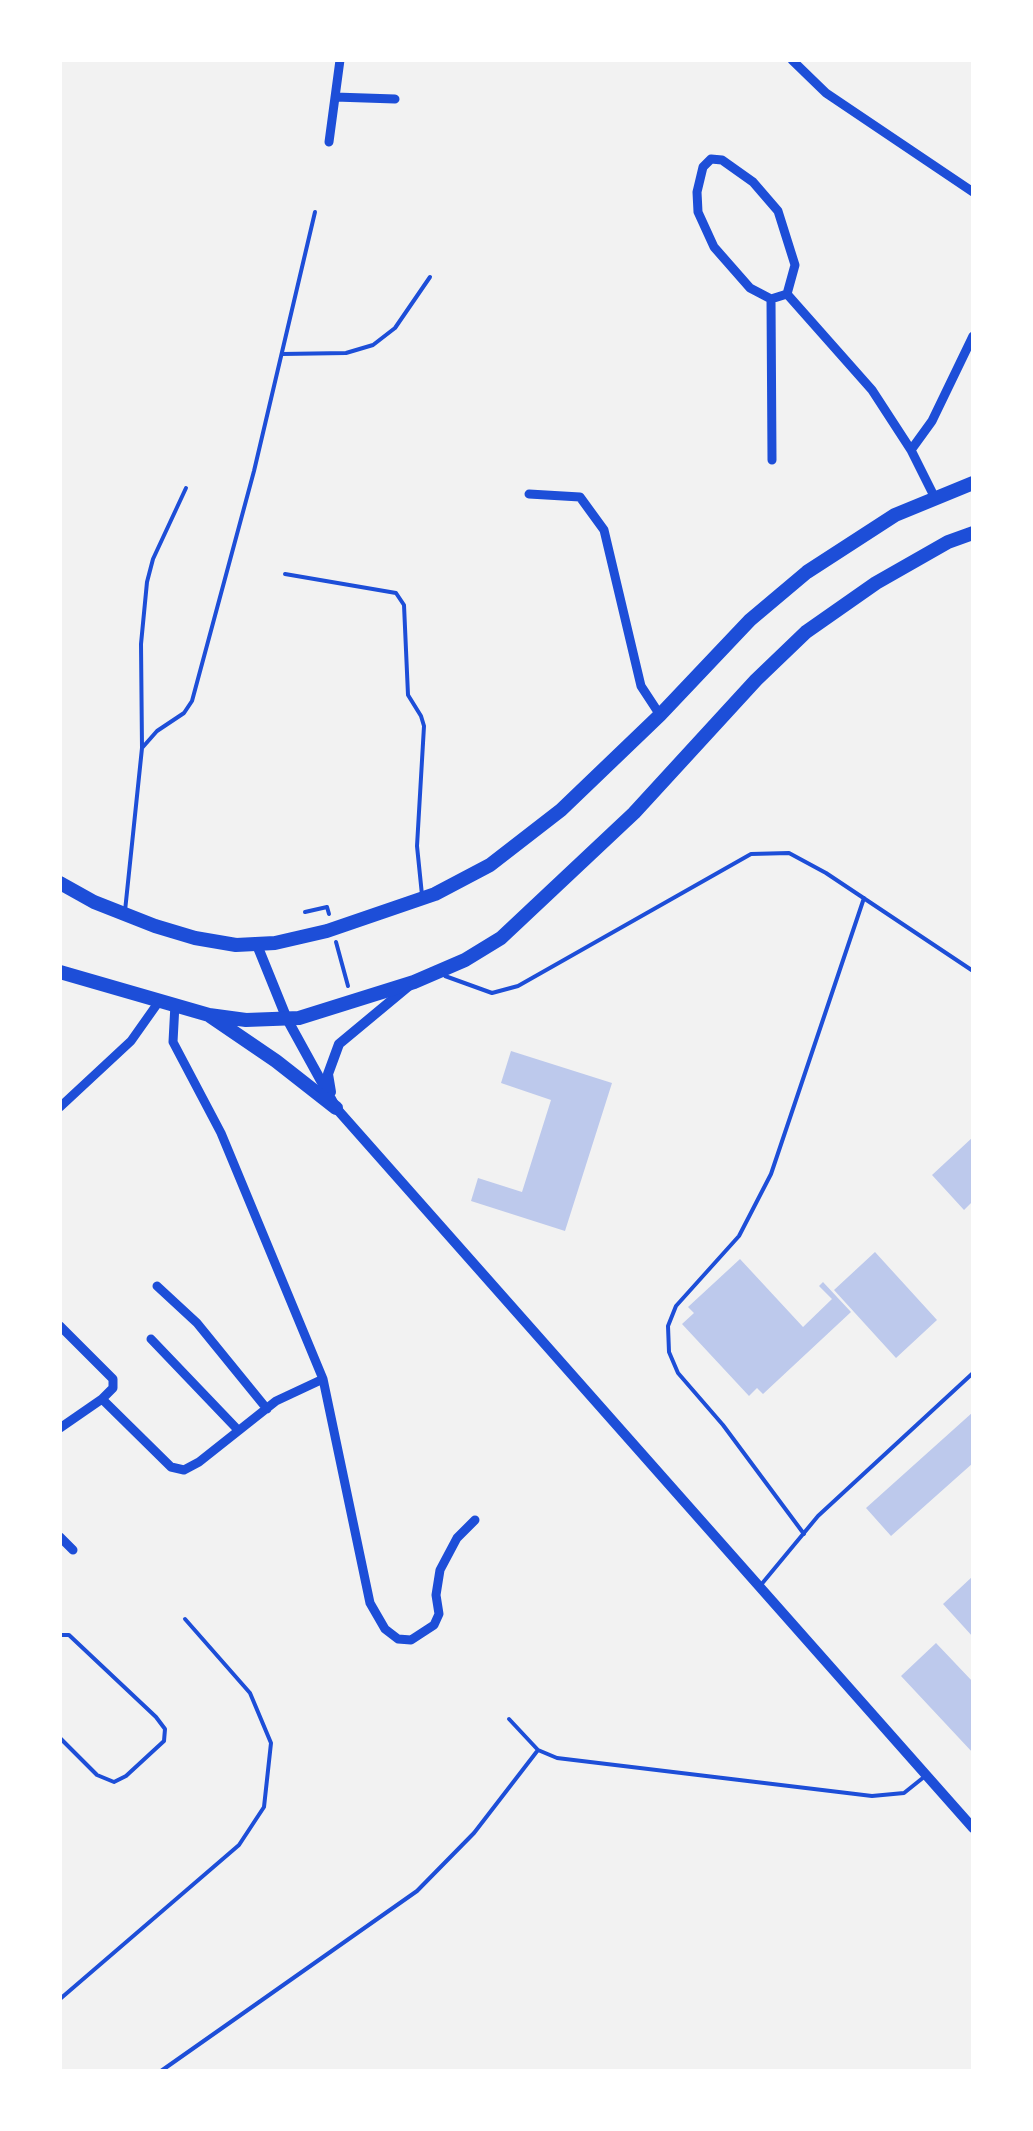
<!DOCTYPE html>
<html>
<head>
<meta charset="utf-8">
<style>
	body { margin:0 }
	#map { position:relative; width:1033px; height:2131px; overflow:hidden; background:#f2f2f2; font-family:"Crimson Pro",serif }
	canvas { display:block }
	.frame { position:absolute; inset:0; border:62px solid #fff; pointer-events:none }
</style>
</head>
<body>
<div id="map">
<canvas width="1033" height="2131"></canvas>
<div class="frame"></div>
</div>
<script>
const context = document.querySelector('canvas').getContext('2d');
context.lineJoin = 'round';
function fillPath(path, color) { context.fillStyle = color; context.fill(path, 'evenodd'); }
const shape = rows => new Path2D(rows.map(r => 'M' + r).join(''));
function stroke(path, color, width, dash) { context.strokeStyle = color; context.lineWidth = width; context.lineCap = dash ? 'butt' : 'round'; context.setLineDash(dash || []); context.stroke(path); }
fillPath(shape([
	[511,1051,612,1083,565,1231,471,1201,478,1178,522,1192,551,1100,501,1083],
	[973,1137,973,1201,964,1210,932,1175],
	[875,1252,937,1320,896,1358,834,1290],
	[740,1259,803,1327,832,1299,819,1286,823,1282,851,1312,763,1394,757,1388,749,1396,682,1324,694,1313,688,1307],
	[973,1412,973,1463,891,1536,866,1508],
	[973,1576,973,1637,943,1604],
	[936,1643,973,1682,973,1753,901,1676]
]), '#bdc9ec');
stroke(shape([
	[305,912,327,907,329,914],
	[336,942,348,986]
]), '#1d4ed8', 4);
stroke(shape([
	[282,354,346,353,373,345,395,328,430,277],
	[285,574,396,593,404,605,408,695,421,716,424,726,417,846,422,895],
	[142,748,141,644,147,582,153,559,186,488],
	[125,911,142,748,157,731,184,713,192,701,254,471,315,212],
	[445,976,492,993,518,986,751,854,789,853,826,873,973,971],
	[804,1534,723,1425,678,1373,669,1352,668,1326,676,1306,739,1236,771,1174,864,898],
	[760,1586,818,1516,973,1373],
	[60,1635,69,1635,156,1717,165,1729,164,1741,126,1776,114,1782,97,1775,60,1738],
	[509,1719,538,1750],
	[60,1999,239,1845,264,1807,271,1743,250,1693,185,1619],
	[161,2071,417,1891,474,1833,538,1750,557,1758,872,1796,904,1793,924,1777]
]), '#1d4ed8', 4);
stroke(shape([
	[792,60,826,93,973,192],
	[335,97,395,99],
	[329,142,340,60],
	[787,294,771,299,750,288,714,247,698,212,697,192,703,167,711,159,722,160,753,182,778,211,795,265,787,294,872,390,911,450],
	[771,299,772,460],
	[529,494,580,497,604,530,641,686,660,715],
	[934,496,911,450,932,421,973,336],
	[175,1004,173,1042,221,1133,323,1379,370,1603,385,1629,398,1639,411,1640,434,1625,439,1614,436,1595,440,1570,457,1538,475,1520],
	[60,1107,131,1041,160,1000],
	[157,1286,197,1323,267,1409],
	[60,1326,113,1379,113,1388,102,1399,60,1428],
	[151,1339,238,1430],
	[102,1399,171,1467,184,1470,199,1462,276,1401,323,1379],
	[60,1537,73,1550]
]), '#1d4ed8', 9);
stroke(shape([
	[257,945,287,1019,336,1108,973,1828],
	[331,1092,328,1074,339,1044,410,985]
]), '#1d4ed8', 10);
stroke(shape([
	[60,883,94,902,155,926,195,938,236,945,275,943,327,931,435,894,490,865,561,810,660,715,750,620,807,572,895,515,973,483],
	[60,972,209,1015,246,1020,299,1018,414,982,465,960,501,938,634,813,756,680,806,632,876,583,948,542,973,533],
	[210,1016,276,1061,336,1108]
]), '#1d4ed8', 14);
</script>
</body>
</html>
